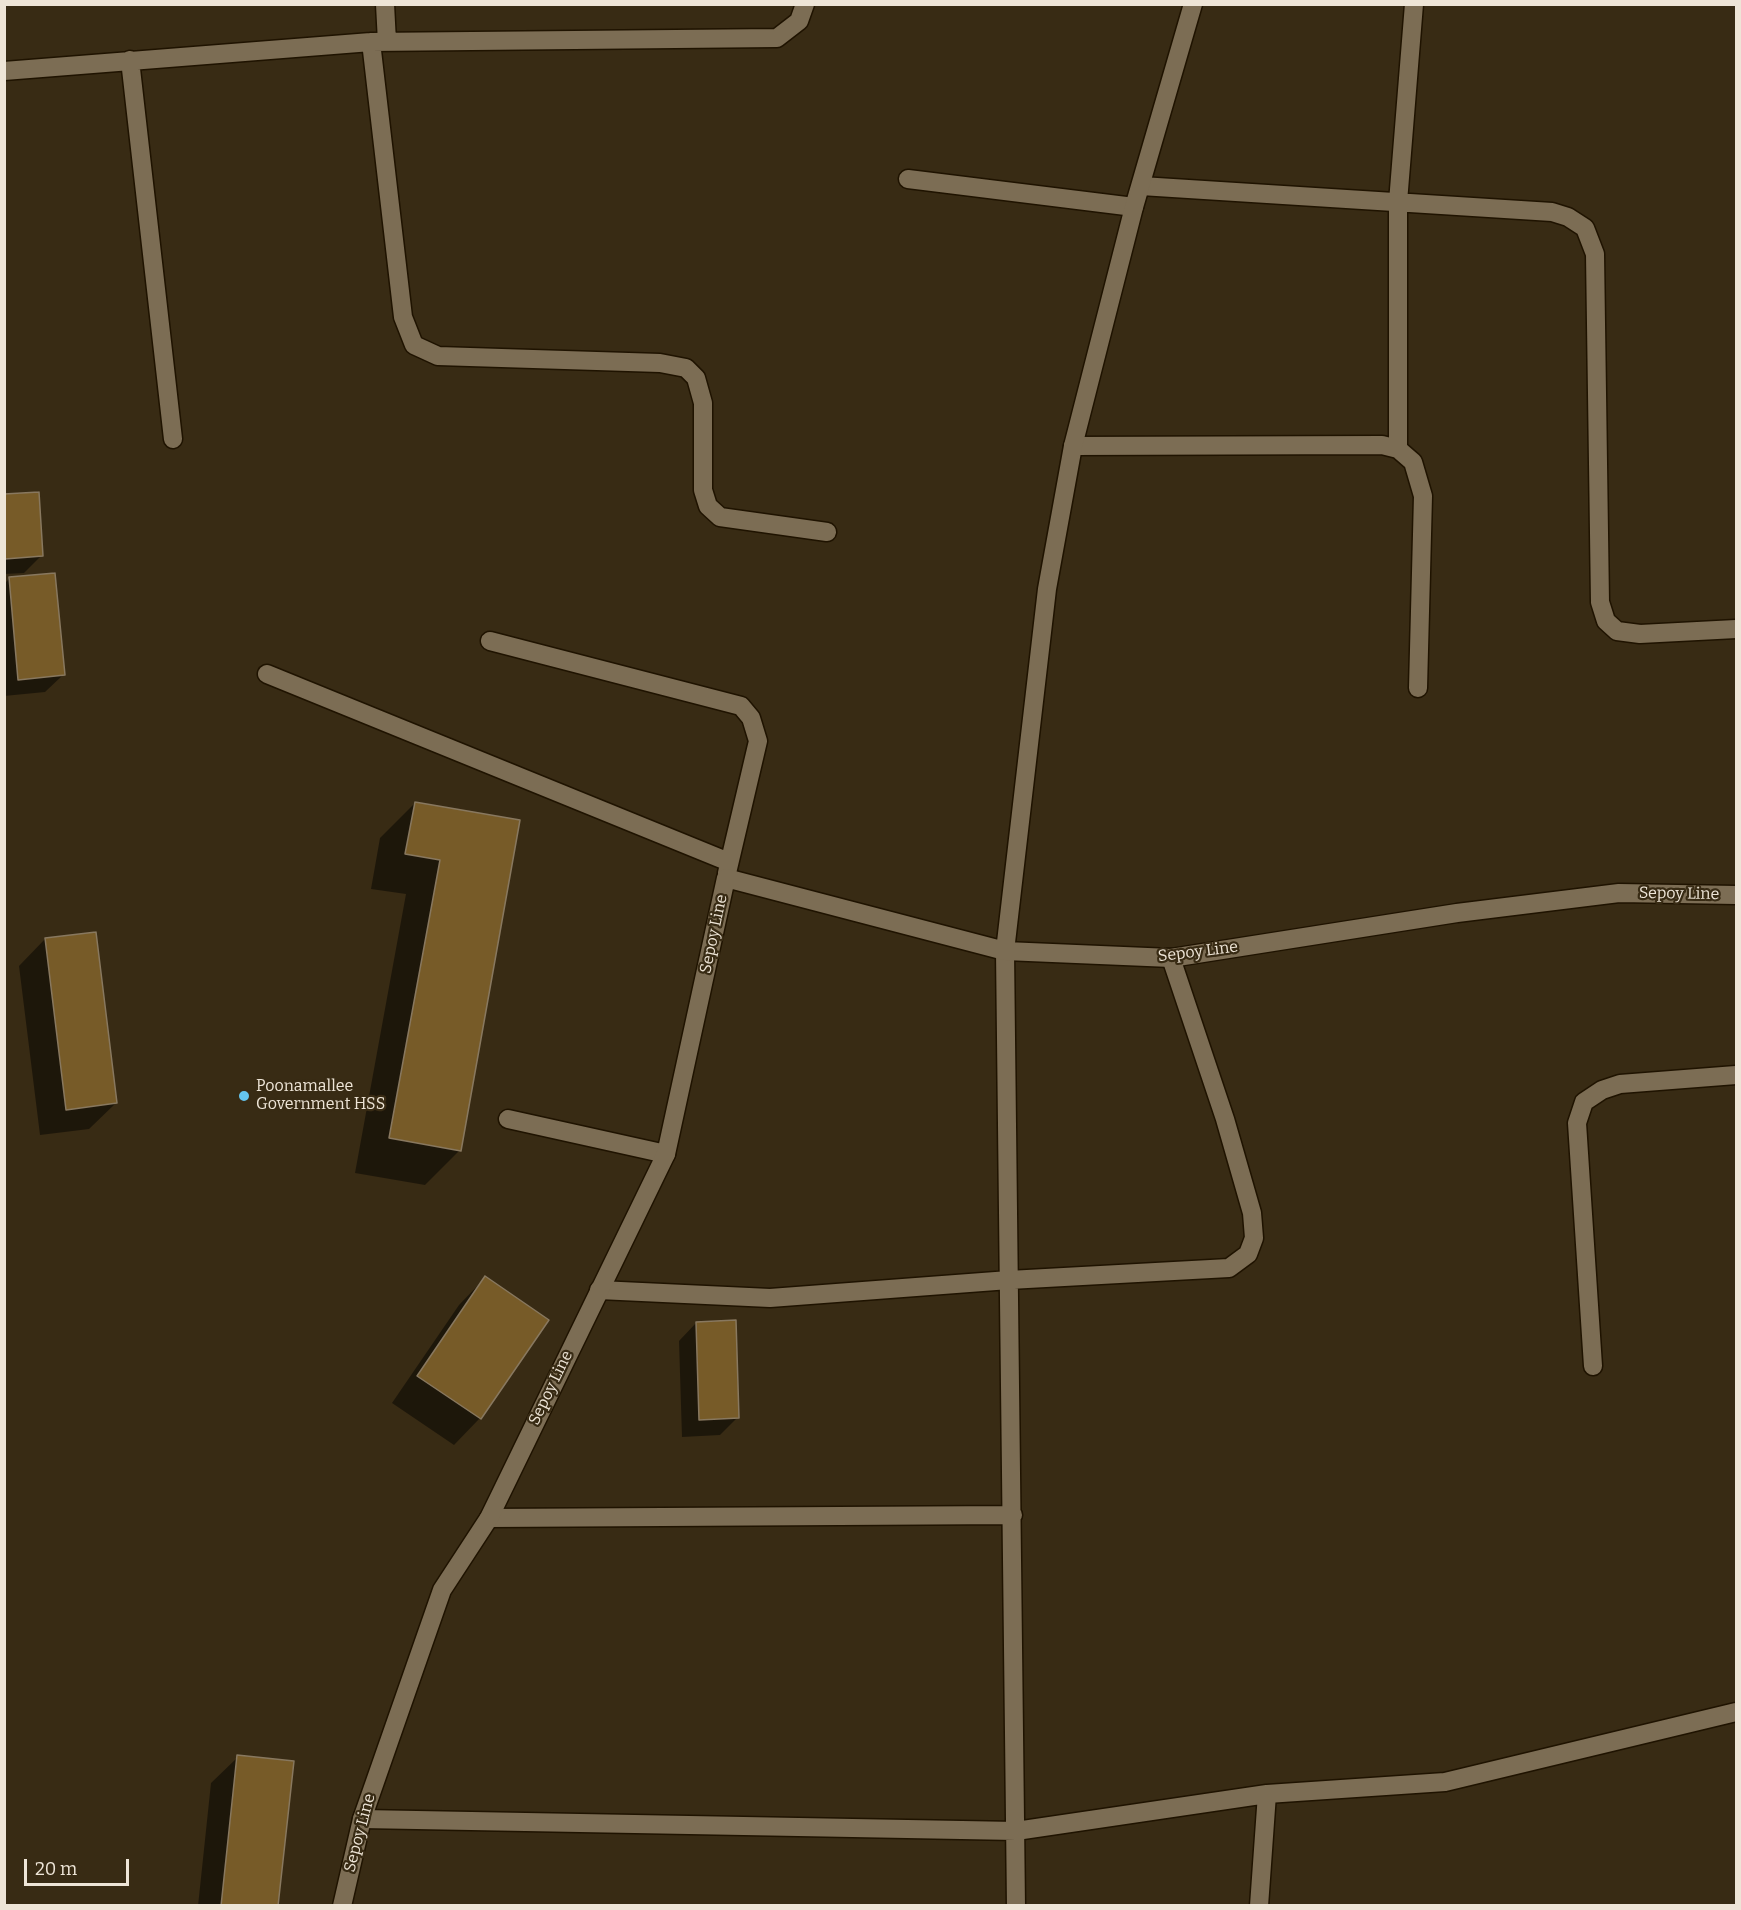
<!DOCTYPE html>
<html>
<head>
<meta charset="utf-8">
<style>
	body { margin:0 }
	#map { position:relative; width:1741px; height:1910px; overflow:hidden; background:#382b14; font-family:Bitter,serif }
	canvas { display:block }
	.frame { position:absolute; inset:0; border:6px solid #eee5d7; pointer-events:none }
	.scale { position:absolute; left:24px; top:1859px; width:105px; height:27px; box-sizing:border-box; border:3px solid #eee5d7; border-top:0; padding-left:8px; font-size:18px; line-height:21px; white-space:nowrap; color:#eee5d7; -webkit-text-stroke:4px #382b14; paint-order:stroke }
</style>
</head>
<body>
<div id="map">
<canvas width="1741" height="1910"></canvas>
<div class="frame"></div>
<div class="scale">20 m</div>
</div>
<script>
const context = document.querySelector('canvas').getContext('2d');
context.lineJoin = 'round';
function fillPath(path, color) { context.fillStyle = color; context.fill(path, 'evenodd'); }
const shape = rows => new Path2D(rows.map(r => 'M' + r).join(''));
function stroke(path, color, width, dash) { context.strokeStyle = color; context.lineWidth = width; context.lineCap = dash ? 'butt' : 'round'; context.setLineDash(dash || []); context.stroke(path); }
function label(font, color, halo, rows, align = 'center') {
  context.font = font + ' Bitter,serif'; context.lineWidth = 4.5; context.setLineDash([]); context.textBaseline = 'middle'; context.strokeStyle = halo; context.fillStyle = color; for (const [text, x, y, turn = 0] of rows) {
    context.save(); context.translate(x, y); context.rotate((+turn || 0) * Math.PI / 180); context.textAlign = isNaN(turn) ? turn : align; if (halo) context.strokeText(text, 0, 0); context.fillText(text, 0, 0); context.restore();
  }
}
fillPath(shape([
	[4,496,42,555,24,573,4,574],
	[9,579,63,675,45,692,4,696,4,584],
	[415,803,518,821,460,1150,425,1185,355,1173,406,894,371,889,380,838],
	[45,939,116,1103,89,1129,40,1135,19,966],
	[485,1278,480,1418,454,1445,392,1403,459,1305],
	[696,1323,737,1418,720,1435,682,1437,679,1341],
	[238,1757,276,1906,198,1906,211,1783]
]), '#0007');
const building = shape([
	[39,492,43,556,5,559,4,494,39,492],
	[55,573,65,675,18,680,9,577,55,573],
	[415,802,520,820,461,1151,389,1138,440,860,405,854,415,802],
	[96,932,117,1103,66,1110,45,938,96,932],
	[485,1276,549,1320,481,1419,417,1376,485,1276],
	[736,1320,739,1418,699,1420,696,1322,736,1320],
	[237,1755,294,1761,278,1906,221,1906,237,1755]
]);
fillPath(building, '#775b28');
stroke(building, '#88785f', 1.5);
const minor = shape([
	[385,4,387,42],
	[371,42,403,317,414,345,438,356,660,363,686,368,696,378,703,403,703,490,708,506,720,517,827,532],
	[130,60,173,439],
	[4,71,371,42,777,38,799,21,805,4],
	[908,179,1134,207],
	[1141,186,1552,212,1568,217,1585,228,1595,254,1600,602,1606,621,1617,631,1640,634,1736,629],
	[1073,446,1382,445,1398,449,1413,462,1423,496,1418,688],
	[1398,449,1398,202,1414,4],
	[490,641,741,706,751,718,758,741,727,873],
	[267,674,729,862],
	[1005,951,1016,1906],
	[508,1119,666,1154],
	[599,1290,770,1298,1009,1280,1229,1268,1248,1254,1254,1238,1252,1213,1225,1119,1171,958],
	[1593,1366,1577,1123,1584,1102,1602,1090,1620,1084,1736,1075],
	[489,1518,1013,1515],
	[362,1819,1016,1831,1267,1794,1445,1782,1736,1712],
	[1259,1906,1267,1794]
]);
const tertiary = shape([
	[1005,951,1047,589,1073,446,1134,207,1193,4],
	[342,1906,362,1819,442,1590,489,1518,666,1154,726,878,1005,951,1171,958,1457,913,1619,893,1736,895]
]);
stroke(minor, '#1f1300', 21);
stroke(tertiary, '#1f1300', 21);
stroke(minor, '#7c6d54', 18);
stroke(tertiary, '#7c6d54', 18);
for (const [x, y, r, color] of [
	[244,1096,6,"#65c5ee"]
]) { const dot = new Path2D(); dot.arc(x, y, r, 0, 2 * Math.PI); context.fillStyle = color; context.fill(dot); stroke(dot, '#382b14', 2); }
label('16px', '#eee5d7', '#382b14', [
	["Sepoy Line",1679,894,1],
	["Sepoy Line",714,934,-78],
	["Sepoy Line",1198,952,-7],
	["Sepoy Line",551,1388,-64],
	["Sepoy Line",360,1833,-75]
]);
label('16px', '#eee5d7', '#382b14', [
	["Poonamallee",256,1087],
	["Government HSS",256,1105]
], 'left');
</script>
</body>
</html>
